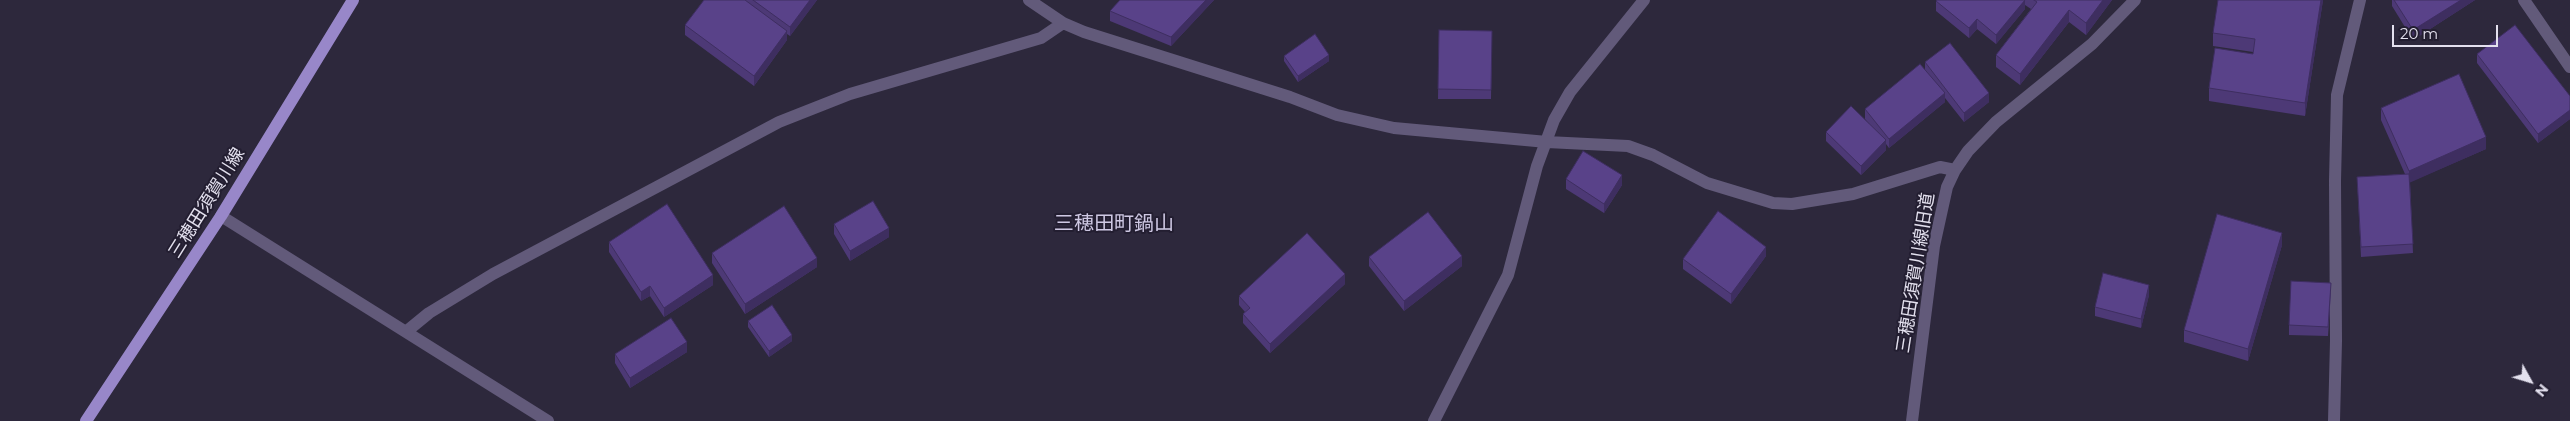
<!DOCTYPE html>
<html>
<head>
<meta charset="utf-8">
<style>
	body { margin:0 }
	#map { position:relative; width:2570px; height:421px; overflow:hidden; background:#2d283c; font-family:Montserrat,sans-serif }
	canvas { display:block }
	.north { position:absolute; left:2505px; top:356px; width:50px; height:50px; -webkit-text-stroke:4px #231e31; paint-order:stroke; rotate:129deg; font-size:14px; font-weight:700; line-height:20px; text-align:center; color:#e3e0ee }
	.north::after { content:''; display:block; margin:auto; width:18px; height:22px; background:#e3e0ee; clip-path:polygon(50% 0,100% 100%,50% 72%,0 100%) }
	.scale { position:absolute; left:2392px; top:25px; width:106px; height:22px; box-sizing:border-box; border:2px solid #e3e0ee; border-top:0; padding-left:6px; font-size:15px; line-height:18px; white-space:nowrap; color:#e3e0ee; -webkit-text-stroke:4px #231e31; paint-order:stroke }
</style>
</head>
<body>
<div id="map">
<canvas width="2570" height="421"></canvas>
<div class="north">N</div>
<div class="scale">20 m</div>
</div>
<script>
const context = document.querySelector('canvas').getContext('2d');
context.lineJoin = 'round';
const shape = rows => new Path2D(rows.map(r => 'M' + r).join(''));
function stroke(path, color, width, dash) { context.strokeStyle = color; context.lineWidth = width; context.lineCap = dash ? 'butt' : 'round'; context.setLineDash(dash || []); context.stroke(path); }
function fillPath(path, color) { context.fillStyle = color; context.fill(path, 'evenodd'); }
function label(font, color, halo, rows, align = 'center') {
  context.font = font + ' Montserrat,"Noto Sans JP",sans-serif'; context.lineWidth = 4; context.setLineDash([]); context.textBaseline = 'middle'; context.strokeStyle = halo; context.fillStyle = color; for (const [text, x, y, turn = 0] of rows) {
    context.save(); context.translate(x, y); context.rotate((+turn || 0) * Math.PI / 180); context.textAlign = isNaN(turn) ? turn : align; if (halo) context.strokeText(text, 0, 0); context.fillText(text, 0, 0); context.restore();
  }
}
stroke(shape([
	[1029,0,1063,23,1084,32,1290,97,1337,115,1394,128,1547,142,1628,146,1653,155,1707,183,1773,203,1792,204,1853,194,1940,167,1955,170],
	[2524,0,2570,67],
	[221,216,548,421],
	[407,331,429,313,493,274,779,122,850,94,1041,38,1063,23],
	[1434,421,1508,275,1537,166,1554,120,1570,92,1644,0],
	[1912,421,1934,246,1947,187,1955,170,1968,151,1996,122,2092,44,2135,0],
	[2334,421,2336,341,2335,181,2337,95,2360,0]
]), '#625a7a', 12);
stroke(shape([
	[86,421,221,216,353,0]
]), '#9887c9', 12);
fillPath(shape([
	[704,0,817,0,790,36,787,34,787,40,754,86,685,35,685,25],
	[1120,0,1214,0,1171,46,1110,21,1110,11],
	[1937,0,2112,0,2086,35,2069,22,2020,85,1996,67,1996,55,2031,9,2025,5,2025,9,1996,44,1977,29,1969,38,1936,11,1936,1],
	[2323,0,2305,116,2209,101,2209,88,2253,54,2253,52,2213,46,2213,33],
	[2392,0,2475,0,2413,40,2392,6],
	[1439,30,1492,31,1491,99,1438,99],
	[2477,54,2570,96,2570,119,2538,143,2477,63],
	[1284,56,1329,61,1298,82,1284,61],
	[1925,62,1989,102,1964,122,1945,98,1945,102,1889,148,1886,144,1886,150,1861,175,1826,141,1826,132,1869,124,1865,119,1865,109,1925,69],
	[2381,108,2486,149,2410,182,2413,253,2361,257,2357,177,2405,174,2381,120],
	[1566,179,1622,185,1604,213,1566,189],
	[834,224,889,237,850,261,834,234],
	[609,242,713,285,664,317,650,296,641,301,609,252],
	[2282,245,2248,361,2184,342,2184,330],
	[712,253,817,267,745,314,712,263],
	[1766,256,1731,304,1683,269,1683,259],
	[1369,257,1462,266,1404,311,1369,266],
	[1345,284,1270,353,1243,323,1243,314,1245,312,1239,305,1239,296],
	[2331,292,2328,336,2289,335,2289,325],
	[2149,295,2141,328,2095,316,2095,307],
	[748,321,792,341,769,357,748,327],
	[687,352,630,388,615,363,615,354]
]), '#4d3976');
fillPath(shape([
	[810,0,817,0,790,36,790,27],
	[1206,0,1214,0,1171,46,1171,37],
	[2025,0,2025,9,1996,44,1996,35],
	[2103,0,2112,0,2086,35,2086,23],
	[2321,0,2323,0,2305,116,2305,103],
	[2461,0,2475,0,2413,40,2413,30],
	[2069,10,2069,22,2020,85,2020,74],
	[1977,19,1977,29,1969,38,1969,28],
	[787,31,787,40,754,86,754,76],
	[1329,55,1329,61,1298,82,1298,76],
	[1945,93,1945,102,1889,148,1889,139],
	[1989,93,1989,102,1964,122,1964,113],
	[2570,110,2570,119,2538,143,2538,134],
	[2486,137,2486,149,2409,183,2409,171],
	[1886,140,1886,150,1861,175,1861,166],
	[1622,175,1622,185,1604,213,1604,204],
	[889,228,889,237,850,261,850,251],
	[2282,233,2282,245,2248,361,2248,349],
	[1766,247,1766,256,1731,304,1731,294],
	[1462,256,1462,266,1404,311,1404,301],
	[817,258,817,267,745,314,745,304],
	[1345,274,1345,284,1270,353,1270,344],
	[713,275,713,285,664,317,664,308],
	[2149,285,2149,295,2141,328,2141,319],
	[650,286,650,296,641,301,641,292],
	[792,335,792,341,769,357,769,351],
	[687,342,687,352,630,388,630,378]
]), '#3e2e60');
const building = shape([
	[704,0,745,0,787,31,754,76,685,25,704,0],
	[753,0,810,0,790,27,753,0],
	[1120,0,1206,0,1171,37,1110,11,1120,0],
	[1937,0,2025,0,1996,35,1977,19,1969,28,1936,1,1937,0],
	[2034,0,2103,0,2086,23,2069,10,2020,74,1996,55,2037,2,2034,0],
	[2218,0,2321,0,2305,103,2209,88,2215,48,2253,54,2255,39,2213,33,2218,0],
	[2394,0,2461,0,2413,30,2394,0],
	[2515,25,2570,96,2570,110,2538,134,2477,54,2515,25],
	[1439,30,1492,31,1491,90,1438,89,1439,30],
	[1315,34,1329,55,1298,76,1284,56,1315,34],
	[1950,43,1989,93,1964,113,1925,62,1950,43],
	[1920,64,1945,93,1889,139,1865,109,1920,64],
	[2459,74,2486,137,2409,171,2381,108,2459,74],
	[1851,106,1886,140,1861,166,1826,132,1851,106],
	[1583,151,1622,175,1604,204,1566,179,1583,151],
	[2409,174,2413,244,2361,247,2357,177,2409,174],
	[873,201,889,228,850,251,834,224,873,201],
	[667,204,713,275,664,308,650,286,641,292,609,242,667,204],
	[784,206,817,258,745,304,712,253,784,206],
	[1718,211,1766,247,1731,294,1683,259,1718,211],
	[1428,212,1462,256,1404,301,1369,257,1428,212],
	[2217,214,2282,233,2248,349,2184,330,2217,214],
	[1307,233,1345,274,1270,344,1243,314,1250,308,1239,296,1307,233],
	[2103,273,2149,285,2141,319,2095,307,2103,273],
	[2291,281,2331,283,2328,327,2289,325,2291,281],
	[772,305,792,335,769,351,748,321,772,305],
	[671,318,687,342,630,378,615,354,671,318]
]);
fillPath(building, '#594289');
stroke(building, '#3e2e60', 1);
label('18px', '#e3e0ee', '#231e31', [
	["三穂田須賀川線",207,203,-58],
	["三穂田須賀川線旧道",1916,273,-81]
]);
label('20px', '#cec8e3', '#231e31', [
	["三穂田町鍋山",1114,224]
]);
</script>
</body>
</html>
